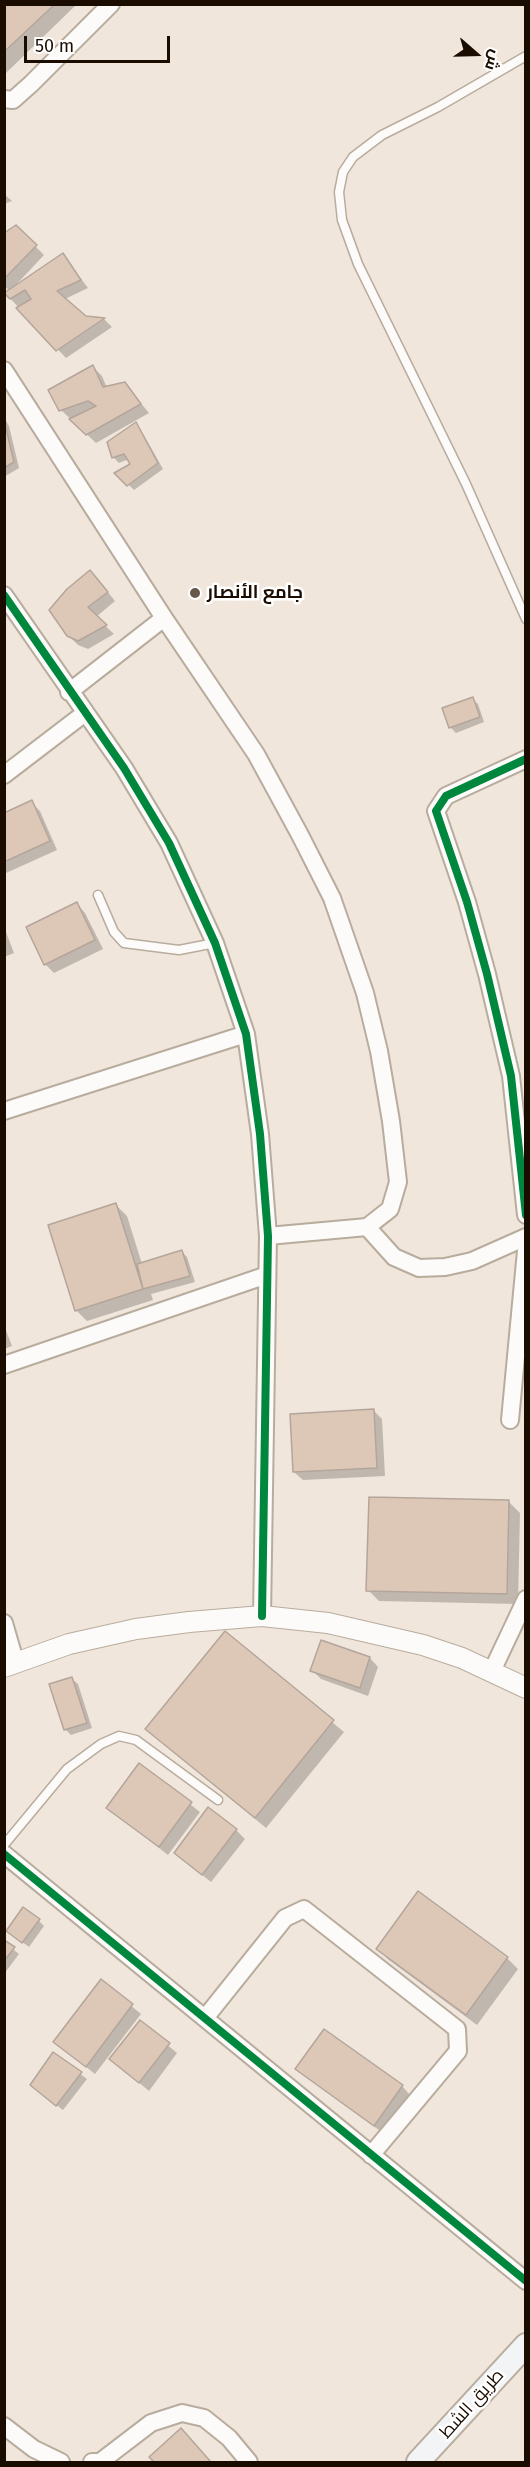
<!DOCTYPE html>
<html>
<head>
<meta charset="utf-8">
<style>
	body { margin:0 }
	#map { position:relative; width:530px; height:2467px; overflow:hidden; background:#f0e6db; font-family:"Fira Sans",Cairo,sans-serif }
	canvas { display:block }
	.frame { position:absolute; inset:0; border:6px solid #1b0c00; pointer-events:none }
	.north { position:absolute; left:446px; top:24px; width:60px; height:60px; -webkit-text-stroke:4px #fff; paint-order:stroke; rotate:110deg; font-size:16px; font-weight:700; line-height:24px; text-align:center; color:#1b0c00 }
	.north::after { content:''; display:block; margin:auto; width:21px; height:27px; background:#1b0c00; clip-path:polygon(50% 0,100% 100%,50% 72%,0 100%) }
	.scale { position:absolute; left:24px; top:36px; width:146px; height:27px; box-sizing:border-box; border:3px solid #1b0c00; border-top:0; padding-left:8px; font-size:18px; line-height:21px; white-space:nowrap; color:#1b0c00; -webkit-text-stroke:4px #fff; paint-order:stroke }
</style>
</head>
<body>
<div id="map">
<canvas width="530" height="2467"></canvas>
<div class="frame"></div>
<div class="north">ش</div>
<div class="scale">50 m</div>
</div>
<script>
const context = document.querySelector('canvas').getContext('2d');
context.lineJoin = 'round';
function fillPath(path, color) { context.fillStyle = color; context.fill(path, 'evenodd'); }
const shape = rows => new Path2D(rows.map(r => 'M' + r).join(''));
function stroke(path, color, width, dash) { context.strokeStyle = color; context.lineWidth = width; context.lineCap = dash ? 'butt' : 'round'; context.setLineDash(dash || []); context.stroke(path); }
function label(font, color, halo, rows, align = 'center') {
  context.font = font + ' "Fira Sans",Cairo,sans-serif'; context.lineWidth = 5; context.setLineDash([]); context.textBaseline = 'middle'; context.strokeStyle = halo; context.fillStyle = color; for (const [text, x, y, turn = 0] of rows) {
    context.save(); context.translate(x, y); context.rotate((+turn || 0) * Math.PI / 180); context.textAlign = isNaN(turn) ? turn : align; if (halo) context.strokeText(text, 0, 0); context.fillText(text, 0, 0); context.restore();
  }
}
fillPath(shape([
	[4,4,77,4,6,73],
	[4,194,12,201,4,204],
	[16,227,44,255,14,287,63,255,88,288,65,299,85,317,104,319,112,327,66,358,6,294,10,291,4,286,4,235],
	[93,367,102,376,107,388,125,384,149,413,96,443,61,410],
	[4,417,9,426,19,468,4,477],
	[135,424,141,430,163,469,134,490,117,473,132,465,129,459,119,463,113,457],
	[98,580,115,601,96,617,114,634,88,649,78,645,68,635],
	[472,699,478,704,484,722,456,733,450,727],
	[31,802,40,811,57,850,6,873,4,814],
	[77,904,85,913,103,949,54,973,45,964],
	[4,927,14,953,4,957],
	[116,1205,127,1216,142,1264,182,1252,187,1257,195,1282,151,1294,153,1300,87,1321,76,1310],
	[4,1325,12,1346,4,1349],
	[374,1411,382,1419,385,1476,303,1480,294,1472],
	[509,1502,520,1513,518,1604,379,1601,368,1590],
	[225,1633,344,1732,266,1828,147,1729],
	[370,1658,378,1667,368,1696,321,1679,312,1670],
	[72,1679,78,1684,92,1728,71,1735,65,1729],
	[140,1765,200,1812,168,1855,108,1808],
	[236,1830,245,1839,211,1882,175,1853],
	[39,1921,44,1926,29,1947,14,1936],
	[4,1942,19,1954,4,1974],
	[378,1949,507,1958,518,1969,477,2025,389,1960],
	[101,1981,141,2014,95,2074,55,2042],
	[140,2022,177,2053,149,2091,111,2059],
	[53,2054,87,2079,63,2110,38,2091],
	[297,2069,402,2086,410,2095,383,2133,306,2077],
	[192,2441,211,2462,156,2462,151,2457]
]), '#0003');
const building = shape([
	[4,4,55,4,4,52,4,4],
	[16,225,37,245,4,279,4,233,16,225],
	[63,253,81,280,57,291,86,316,105,318,56,351,16,308,31,299,25,290,10,299,4,293,63,253],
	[93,365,103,387,125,382,141,404,86,435,69,419,96,406,88,401,59,411,48,390,93,365],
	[4,420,14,462,4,468,4,420],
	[136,422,158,463,127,486,114,473,130,464,124,454,112,458,107,442,136,422],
	[90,570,108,592,88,607,107,625,78,641,67,636,49,610,67,589,90,570],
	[473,697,480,717,449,728,442,708,473,697],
	[32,800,50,841,4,862,4,813,32,800],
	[77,902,95,940,44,965,26,927,77,902],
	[116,1203,143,1289,75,1311,48,1225,116,1203],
	[182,1250,190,1276,143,1289,137,1264,182,1250],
	[374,1409,377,1468,293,1472,290,1414,374,1409],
	[369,1497,509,1500,507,1594,366,1591,369,1497],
	[225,1631,334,1720,255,1818,145,1729,225,1631],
	[321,1640,370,1657,360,1688,310,1671,321,1640],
	[72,1677,87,1723,64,1730,49,1684,72,1677],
	[139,1763,192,1802,159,1847,106,1808,139,1763],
	[208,1807,237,1829,202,1875,174,1853,208,1807],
	[418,1891,508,1957,466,2015,376,1949,418,1891],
	[23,1907,40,1919,22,1943,6,1931,23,1907],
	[4,1940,15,1947,4,1961,4,1940],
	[101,1979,133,2004,86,2067,53,2042,101,1979],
	[140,2020,170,2043,139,2083,109,2059,140,2020],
	[324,2029,403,2085,374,2126,295,2069,324,2029],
	[53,2052,82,2072,56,2106,30,2085,53,2052],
	[181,2428,211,2462,154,2462,149,2457,181,2428]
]);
fillPath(building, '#ddc8b8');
stroke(building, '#b4a59a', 1.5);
const service = shape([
	[526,56,438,107,382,135,353,157,343,172,339,192,342,220,358,264,466,484,526,619],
	[98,895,114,932,124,943,179,950,215,943],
	[4,1845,67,1769,101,1744,119,1736,136,1740,218,1800]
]);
const minor = shape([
	[4,99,13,100,31,84,111,4],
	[4,370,164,618,256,754,300,835,332,898,365,993,379,1051,391,1121,398,1182,390,1209,367,1227,268,1236],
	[4,595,124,768,169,843,215,943,246,1034,260,1134,268,1236,262,1616],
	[69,692,164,618],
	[526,759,446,796,436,811,467,902,487,974,511,1076,526,1215],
	[4,775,85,713],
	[4,1111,246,1034],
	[367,1227,394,1257,419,1268,445,1267,472,1261,526,1237],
	[4,1365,267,1275],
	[510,1420,526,1251],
	[4,1623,15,1661],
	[492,1671,526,1599],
	[4,1854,526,2281],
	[205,2018,285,1918,304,1909,457,2029,458,2051,371,2155],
	[4,2426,34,2449,61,2462],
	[92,2462,100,2462,151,2423,182,2413,204,2418,229,2438,249,2462]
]);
const tertiary = shape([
	[4,1667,69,1644,136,1629,189,1622,262,1616,328,1623,423,1645,462,1658,526,1688]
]);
const secondary = shape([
	[418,2462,526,2345]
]);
stroke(service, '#b8ac9d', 11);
stroke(minor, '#b8ac9d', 20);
stroke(tertiary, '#b8ac9d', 22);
stroke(secondary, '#b8ac9d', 26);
stroke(service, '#fdfbfa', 8);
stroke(minor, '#fdfbfa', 16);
stroke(tertiary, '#fdfbfa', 20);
stroke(secondary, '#f3f4f5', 22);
stroke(shape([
	[4,595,124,768,169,843,215,943,246,1034,260,1134,268,1236,262,1616],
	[526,759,446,796,436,811,467,902,487,974,511,1076,526,1215],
	[4,1854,526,2281]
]), '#00873e', 8);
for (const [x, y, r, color] of [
	[195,593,6,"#66584d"]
]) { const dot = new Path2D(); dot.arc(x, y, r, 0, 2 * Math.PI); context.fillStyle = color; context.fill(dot); stroke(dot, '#fff', 2); }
label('bold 18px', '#1b0c00', '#fff', [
	["جامع الأنصار",207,593]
], 'left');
label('18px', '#1b0c00', '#fff', [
	["طريق الشط",472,2404,-48]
]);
</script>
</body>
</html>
